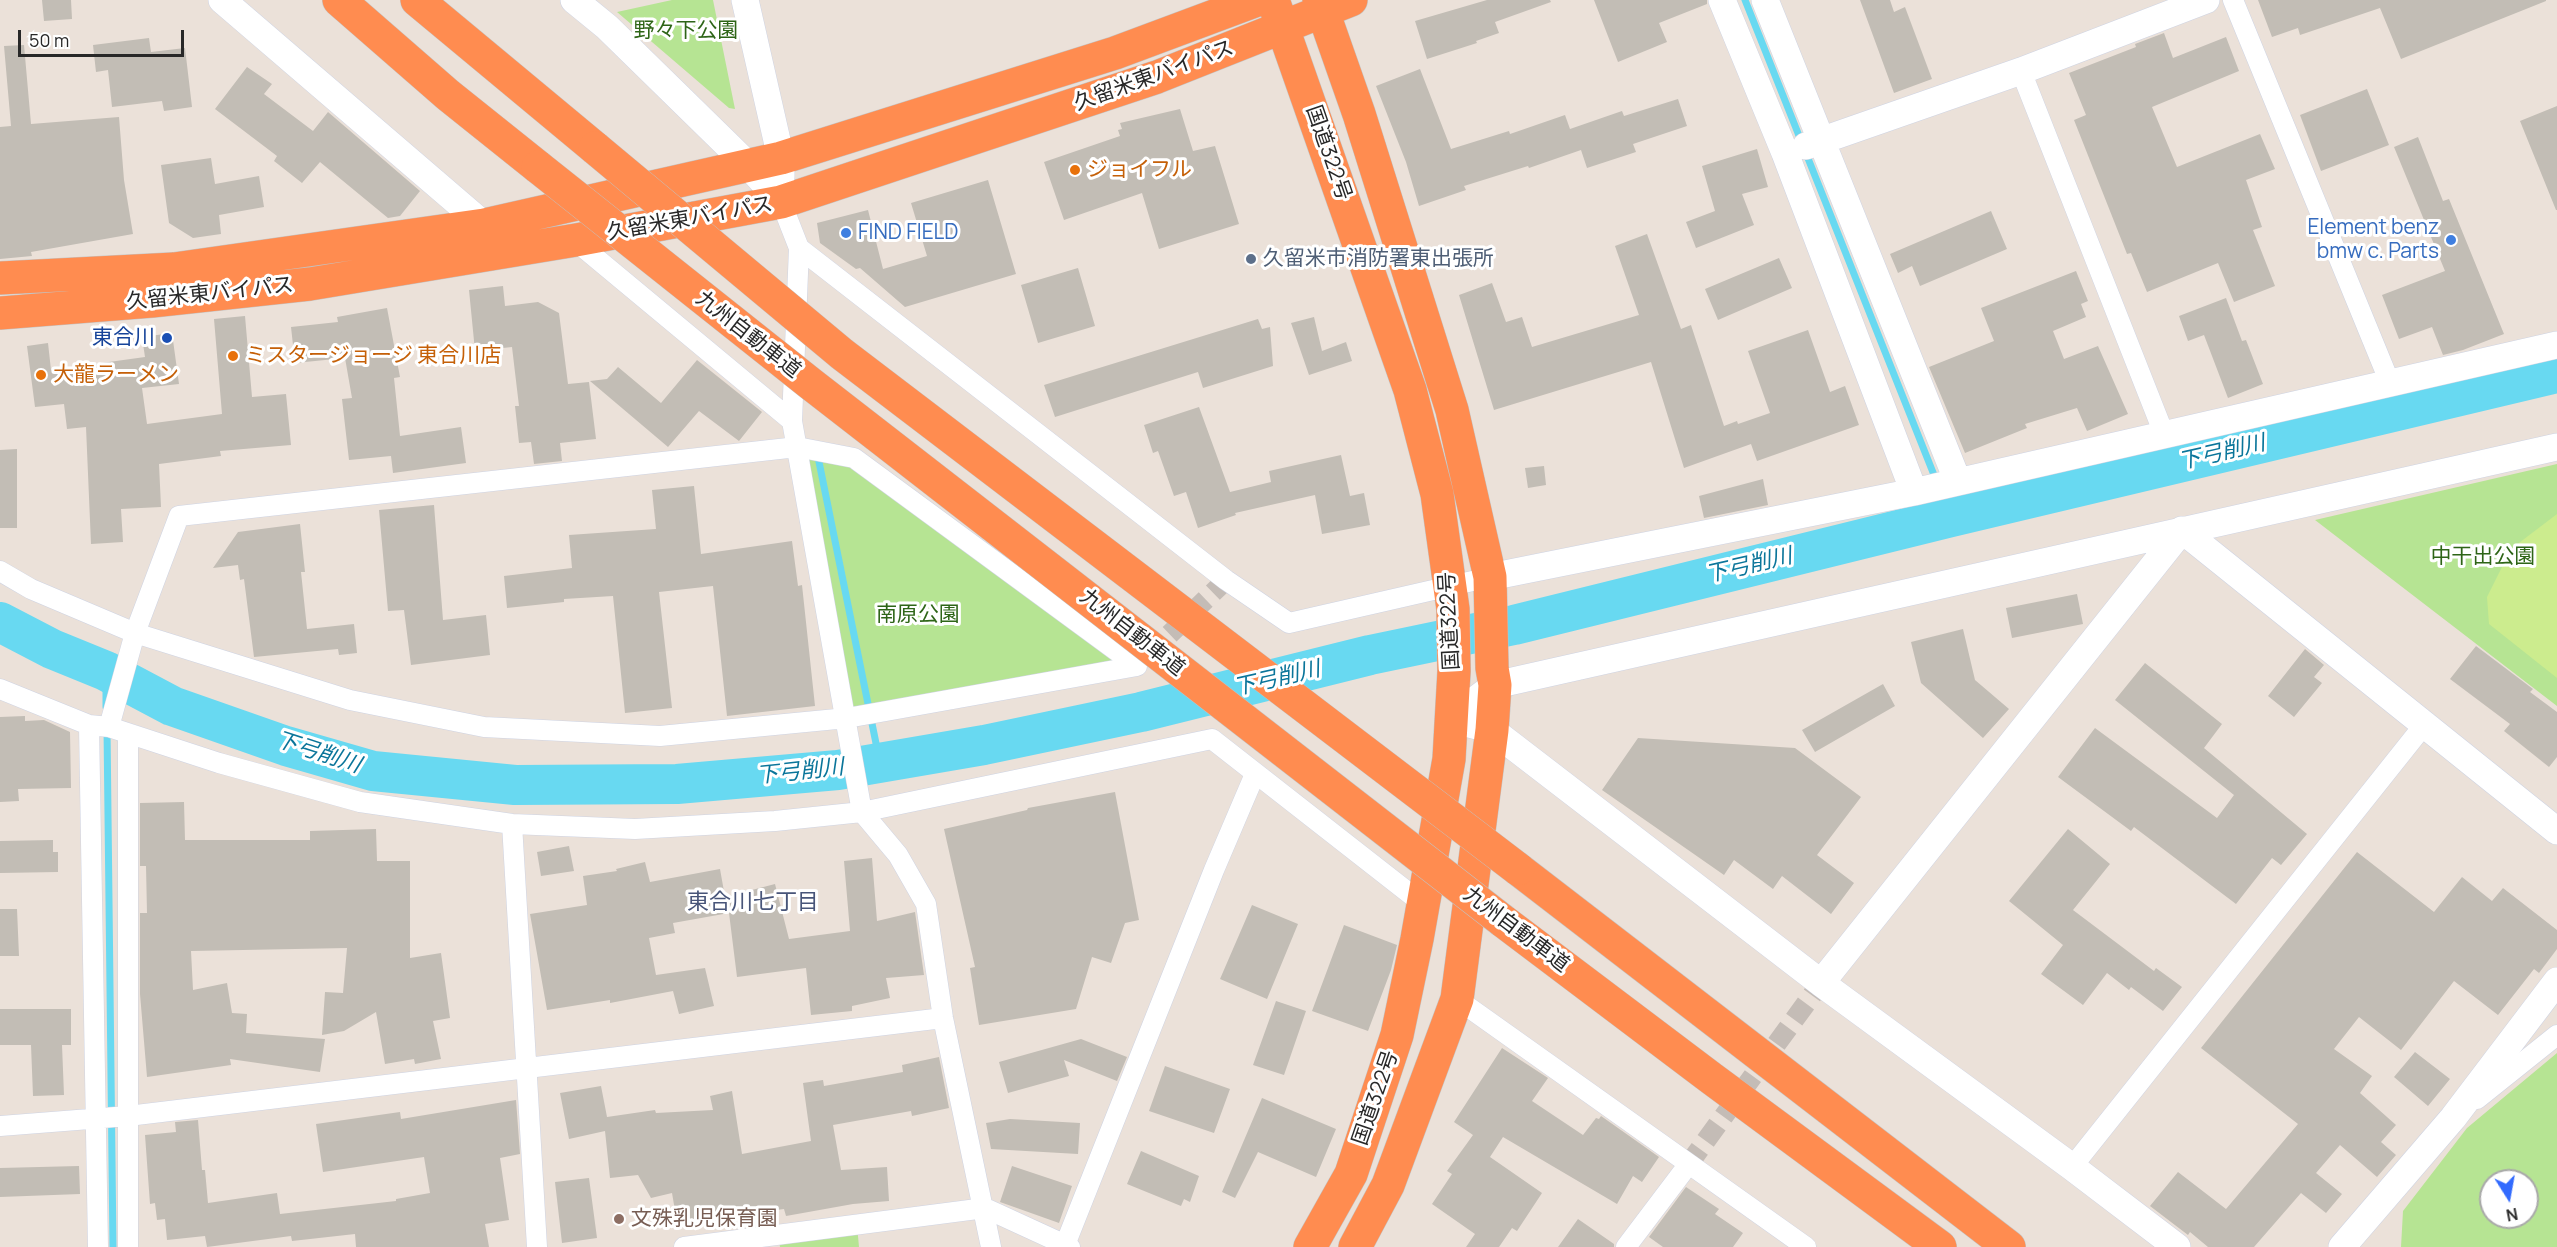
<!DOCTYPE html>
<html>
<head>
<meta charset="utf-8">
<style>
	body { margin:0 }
	#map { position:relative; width:2557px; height:1247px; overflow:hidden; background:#ebe1d9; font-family:Manrope,sans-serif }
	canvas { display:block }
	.north { position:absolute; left:2479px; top:1169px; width:60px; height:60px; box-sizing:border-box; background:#fff; border:2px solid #a9a9a9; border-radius:50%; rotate:169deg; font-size:16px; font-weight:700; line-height:24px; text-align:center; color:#282828 }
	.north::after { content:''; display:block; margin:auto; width:21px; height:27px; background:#326bfe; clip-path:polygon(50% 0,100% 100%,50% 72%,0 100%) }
	.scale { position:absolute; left:18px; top:30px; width:166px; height:27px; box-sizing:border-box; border:3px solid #282828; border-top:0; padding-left:8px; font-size:18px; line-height:21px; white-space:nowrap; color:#282828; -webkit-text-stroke:4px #fff; paint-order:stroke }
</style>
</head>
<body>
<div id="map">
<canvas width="2557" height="1247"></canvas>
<div class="north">N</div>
<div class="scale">50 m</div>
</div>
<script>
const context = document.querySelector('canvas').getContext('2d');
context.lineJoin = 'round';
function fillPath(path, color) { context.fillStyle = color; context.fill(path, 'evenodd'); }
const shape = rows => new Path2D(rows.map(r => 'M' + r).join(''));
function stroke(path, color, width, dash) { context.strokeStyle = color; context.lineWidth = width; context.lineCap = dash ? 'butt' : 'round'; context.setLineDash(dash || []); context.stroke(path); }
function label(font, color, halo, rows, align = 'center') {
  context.font = font + ' Manrope,"Noto Sans JP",sans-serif'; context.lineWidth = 6; context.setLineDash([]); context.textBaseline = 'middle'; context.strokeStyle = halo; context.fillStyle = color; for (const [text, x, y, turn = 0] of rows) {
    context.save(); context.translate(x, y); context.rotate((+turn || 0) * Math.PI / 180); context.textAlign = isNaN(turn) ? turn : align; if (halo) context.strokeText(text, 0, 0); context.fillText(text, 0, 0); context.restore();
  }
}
fillPath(shape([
	[672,0,713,0,735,109,729,108,617,12],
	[797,447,854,458,1137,666,847,718],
	[2557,464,2557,706,2315,520],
	[2557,1053,2557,1247,2401,1247,2403,1211,2467,1128],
	[2491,1181,2527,1181,2527,1217,2491,1217],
	[857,1225,859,1247,780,1247,778,1235]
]), '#b6e493');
fillPath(shape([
	[2557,514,2557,678,2489,624,2487,597,2511,549]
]), '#ccec8e');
stroke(shape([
	[1745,0,1936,480],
	[817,452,880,763],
	[1941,493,1951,517],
	[106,671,106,707],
	[107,728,113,1247]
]), '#68d9f1', 7);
stroke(shape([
	[0,622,52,649,106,671,172,706,286,746,373,771,515,785,677,784,838,770,984,745,1141,712,1370,655,1514,625,1951,517,2557,373]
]), '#68d9f1', 40);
fillPath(shape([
	[42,0,71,0,72,19,44,21],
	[1487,0,1550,0,1551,2,1495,22,1499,33,1476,41,1477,43,1427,59,1415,21],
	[1594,0,1707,0,1707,4,1659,23,1667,42,1618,62],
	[1860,0,1890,0,1894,12,1905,7,1932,79,1894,93],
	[2258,0,2546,0,2546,1,2401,59,2380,8,2300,35,2298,28,2272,37],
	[2164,33,2173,58,2226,37,2239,71,2152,107,2177,167,2260,134,2275,169,2246,180,2262,227,2253,230,2275,286,2234,302,2218,263,2147,292,2131,253,2127,254,2074,120,2086,115,2069,73,2136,47,2135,44],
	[149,38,151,52,185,48,192,107,164,111,162,101,112,107,108,70,96,72,93,45],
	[24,45,31,124,119,117,124,180,133,234,31,252,32,256,0,259,0,127,11,126,4,46],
	[247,67,272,84,264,94,313,131,328,112,420,191,400,216,388,218,320,162,302,183,274,161,277,156,215,109],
	[1420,69,1451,149,1509,131,1510,134,1565,115,1570,129,1622,111,1624,116,1678,99,1687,126,1633,144,1636,152,1587,168,1581,150,1529,168,1528,166,1464,186,1466,190,1419,206,1406,162,1376,86],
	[2367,89,2389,145,2321,171,2300,115],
	[2557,106,2557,210,2556,210,2520,121],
	[1180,109,1193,151,1215,146,1239,224,1159,249,1142,193,1064,220,1044,162,1120,136,1118,130,1122,129,1120,123],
	[2418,137,2443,201,2449,199,2504,334,2463,350,2443,355,2432,327,2399,339,2382,295,2445,271,2394,147],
	[1757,149,1768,187,1742,194,1754,225,1696,248,1686,222,1715,211,1702,166],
	[211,158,215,184,259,176,264,207,219,215,221,234,193,238,169,223,161,165],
	[988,180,1016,274,905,307,860,268,856,269,820,243,817,223,868,210,883,269,927,256,911,203],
	[1991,211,2007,249,1920,286,1912,266,1898,273,1890,254],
	[1647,234,1681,329,1691,325,1724,426,1737,421,1738,424,1770,413,1748,351,1808,330,1830,392,1845,386,1859,425,1757,461,1751,444,1684,468,1651,362,1494,410,1459,295,1492,283,1506,322,1522,317,1532,347,1639,315,1615,246],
	[1779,258,1792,288,1718,320,1705,289],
	[1078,268,1095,326,1038,343,1021,285],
	[2076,271,2088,301,2081,304,2086,317,2053,331,2064,359,2098,346,2128,414,2087,431,2077,408,2025,424,2027,428,1965,453,1929,367,1994,341,1981,308],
	[503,286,505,306,538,302,559,313,568,384,589,382,596,439,560,443,562,461,534,464,531,442,519,443,515,406,519,406,512,347,475,351,469,290],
	[2226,298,2242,341,2246,340,2263,384,2228,398,2204,335,2188,341,2179,316],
	[387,308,400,377,394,378,400,436,461,427,466,463,393,473,391,456,349,460,342,399,352,398,345,358,295,363,291,327,338,322,337,317],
	[245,316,252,397,286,394,291,445,220,451,221,456,159,464,161,507,121,509,123,542,91,544,86,427,67,429,64,404,35,407,27,346,48,343,51,370,145,357,142,337,172,333,179,384,142,388,147,424,222,414,214,319],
	[1314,317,1322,351,1346,342,1352,361,1309,375,1291,323],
	[1258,319,1262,329,1270,327,1273,366,1203,388,1198,372,1055,417,1044,385],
	[697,360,762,412,739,441,699,411,668,447,590,381,607,379,618,367,661,403],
	[1199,407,1230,492,1271,482,1269,471,1341,455,1350,496,1364,493,1370,525,1322,534,1315,495,1235,513,1236,515,1198,528,1186,492,1174,496,1158,451,1153,453,1144,425],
	[17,449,17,528,0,528,0,450],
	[1544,466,1546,485,1528,488,1525,468],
	[1763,479,1768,505,1704,518,1699,496],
	[694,486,701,554,792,541,798,586,802,585,815,706,727,716,713,586,659,592,672,708,625,713,613,596,564,599,564,602,507,608,504,576,572,568,569,535,656,529,652,490],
	[434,505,443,620,486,615,490,655,411,665,404,610,388,611,379,510],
	[300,524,305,572,301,572,307,629,354,624,357,653,339,655,338,649,254,657,244,579,240,580,238,565,213,568,238,532],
	[2077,594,2083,624,2012,638,2006,608],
	[1963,629,1975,680,2009,709,1983,738,1921,683,1911,642],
	[2476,646,2533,689,2530,692,2557,712,2557,757,2549,767,2504,731,2510,724,2450,679],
	[2305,649,2324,665,2314,677,2322,683,2294,717,2268,696],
	[2145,663,2222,724,2204,748,2307,834,2281,865,2272,858,2236,904,2134,827,2131,831,2058,777,2095,728,2217,818,2234,795,2115,700],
	[1883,684,1895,706,1815,752,1802,730],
	[25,716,25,721,44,720,70,732,71,788,18,789,19,801,0,802,0,717],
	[1638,738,1795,748,1861,797,1817,855,1854,883,1831,914,1782,876,1773,889,1734,860,1724,875,1602,790],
	[1115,792,1139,920,1125,923,1111,963,1092,957,1076,1009,979,1025,970,968,975,967,944,829,1027,810,1028,808],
	[184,802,185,840,310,840,310,831,376,829,377,861,410,861,410,958,441,953,450,1018,433,1021,441,1059,415,1064,414,1059,385,1064,376,1012,344,1031,322,1035,325,992,343,993,347,948,191,951,193,990,227,983,232,1013,247,1014,246,1033,325,1039,320,1072,230,1059,231,1065,147,1077,140,994,140,913,147,913,146,866,140,866,140,803],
	[2068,829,2110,864,2073,910,2154,971,2156,968,2182,987,2163,1011,2131,987,2129,990,2107,973,2083,1005,2041,974,2063,945,2009,901],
	[53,840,53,852,58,852,58,872,0,873,0,841],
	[569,846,574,871,541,876,537,852],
	[2357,852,2434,912,2462,877,2492,901,2503,888,2557,930,2557,949,2539,973,2534,969,2498,1015,2454,981,2401,1050,2359,1017,2334,1049,2372,1076,2360,1093,2396,1125,2381,1142,2396,1155,2377,1177,2340,1145,2316,1173,2342,1194,2326,1213,2301,1193,2254,1247,2208,1247,2190,1232,2188,1235,2150,1206,2178,1172,2226,1209,2298,1124,2201,1048],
	[872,858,877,921,915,912,924,975,886,978,890,998,852,1006,852,1011,811,1015,806,968,737,977,729,913,673,923,675,933,649,938,656,975,705,968,714,1006,679,1014,673,991,610,1003,610,1000,547,1010,530,914,587,905,583,876,617,871,616,869,645,862,650,882,720,869,725,897,775,884,789,939,850,931,844,861],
	[1252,905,1298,924,1267,999,1220,979],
	[0,909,17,909,19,956,0,956],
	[1344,925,1397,945,1391,970,1368,1031,1312,1011],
	[1276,1001,1306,1011,1284,1075,1253,1065],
	[0,1009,71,1009,71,1045,62,1045,64,1095,33,1096,31,1045,0,1045],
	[1081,1039,1127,1057,1117,1081,1064,1060,1069,1076,1008,1093,999,1062],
	[1502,1048,1548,1078,1532,1101,1583,1135,1596,1118,1599,1119,1601,1116,1659,1157,1642,1182,1633,1176,1617,1204,1503,1137,1490,1157,1542,1193,1517,1231,1512,1228,1499,1247,1466,1247,1475,1234,1432,1204,1452,1174,1447,1171,1473,1135,1454,1122],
	[2415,1052,2450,1079,2428,1106,2394,1077],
	[939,1057,949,1108,912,1116,911,1111,833,1125,841,1170,887,1167,889,1201,853,1204,786,1216,784,1209,709,1219,709,1223,678,1228,672,1193,651,1198,638,1175,610,1178,605,1131,569,1139,560,1093,601,1086,607,1117,655,1110,656,1113,713,1110,710,1096,732,1091,742,1154,811,1141,803,1083,823,1080,824,1086,903,1072,902,1065],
	[1165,1066,1230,1089,1214,1133,1149,1111],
	[1262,1098,1336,1129,1316,1177,1258,1152,1235,1198,1222,1192],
	[516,1100,520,1154,500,1158,509,1220,485,1224,489,1247,356,1247,355,1234,292,1241,291,1236,207,1247,205,1236,167,1240,165,1219,157,1220,155,1203,150,1204,145,1135,176,1132,175,1122,198,1120,202,1170,205,1170,208,1203,277,1193,280,1214,396,1201,396,1199,430,1193,424,1157,323,1172,316,1124,400,1112,401,1119],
	[1010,1119,1080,1123,1078,1154,991,1149,986,1123],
	[1141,1151,1199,1176,1190,1202,1184,1199,1181,1206,1127,1184],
	[79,1166,80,1194,0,1197,0,1168],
	[1012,1166,1072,1186,1059,1223,1000,1202],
	[589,1178,597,1238,562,1243,555,1182],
	[1686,1187,1719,1209,1715,1214,1743,1233,1733,1247,1663,1247,1649,1237],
	[1578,1219,1614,1244,1614,1247,1558,1247]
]), '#c2bdb5');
stroke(shape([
	[1148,655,1226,580],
	[1688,1165,1821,983]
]), '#c4bcb6', 20, [20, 10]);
const street = shape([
	[2233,0,2390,383],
	[2021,71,2164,434],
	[781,202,799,248,1226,580,1289,623,1490,577],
	[573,239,792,421,862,812,898,855,926,904,943,1018,991,1247],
	[792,421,799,248],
	[0,571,31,589,135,633,350,700,484,727,660,736,847,718,1137,666,854,458,797,447,179,516,135,633,109,727],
	[0,689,89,725],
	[512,824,537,1247],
	[1457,999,1806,1247],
	[2477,1099,2557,1035],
	[0,1126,128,1116,943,1018],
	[2072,1167,2424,725],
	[1065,1245,1214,870,1255,774],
	[98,1247,89,725,109,727,219,763,360,802,512,824,635,829,775,821,862,812,1212,739,1423,904],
	[128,1247,128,734],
	[684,1247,985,1208,1070,1247],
	[1626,1247,1688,1165]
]);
const secondary = shape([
	[222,0,484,225],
	[574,0,607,27,748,165,781,202],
	[745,0,781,158,781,177],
	[1722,0,1785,153,1914,492],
	[1765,0,1958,482],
	[1806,146,2021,71,2206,0],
	[1490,577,1914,492,2557,345],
	[1450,719,1495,685,2557,447],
	[1450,719,1492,730,1821,983,2072,1167,2177,1247],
	[1821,983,2182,530,2557,831],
	[2342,1247,2453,1118,2557,981]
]);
const highway = shape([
	[339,0,448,95,538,167],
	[417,0,595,148],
	[1273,0,1410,390,1437,494,1453,609,1454,671,1449,759,1417,939,1397,1035,1351,1174,1310,1247],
	[1319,0,1359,114,1452,410,1490,577,1492,668,1495,685,1492,730,1457,999,1388,1185,1355,1247],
	[0,278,174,269,484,225,781,158,1115,53,1257,0],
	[0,313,152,301,310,284,576,240,781,202,1157,77,1351,0],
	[1518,869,2009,1247],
	[1503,921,1711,1078,1940,1247]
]);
stroke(street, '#ced3e2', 21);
stroke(secondary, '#ced3e2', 28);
stroke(highway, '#c3c3c3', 34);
stroke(street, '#fff', 20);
stroke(secondary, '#fff', 27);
stroke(highway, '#ff8c50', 33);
const highwayBridge = shape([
	[595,148,842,354,1518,869],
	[538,167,811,384,1503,921]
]);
stroke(highwayBridge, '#c3c3c3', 34, []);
stroke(highwayBridge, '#ff8c50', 33);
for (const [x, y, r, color] of [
	[1075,170,6,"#e8710a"],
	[846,233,6,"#3f7fe0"],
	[2451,240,6,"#3f7fe0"],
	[1251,259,6,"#5c6f8a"],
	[167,338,6,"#1a4fb4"],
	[233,356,6,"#e8710a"],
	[41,375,6,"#e8710a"],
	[619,1219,6,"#8d6e63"]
]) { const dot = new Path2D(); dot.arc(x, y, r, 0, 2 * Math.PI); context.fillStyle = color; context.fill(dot); stroke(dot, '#fff', 2); }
label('21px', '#2e6517', '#fff', [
	["野々下公園",686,31],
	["中干出公園",2483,557],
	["南原公園",918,615]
]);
label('21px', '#282828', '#fff', [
	["久留米東バイパス",1154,76,-20],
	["国道322号",1328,153,71],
	["久留米東バイパス",690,219,-10],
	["久留米東バイパス",210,294,-6],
	["九州自動車道",748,335,38],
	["国道322号",1450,621,-93],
	["九州自動車道",1132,633,38],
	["九州自動車道",1516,930,37],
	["国道322号",1376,1098,-71]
]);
label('21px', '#c56008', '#fff', [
	["ジョイフル",1087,170],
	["ミスタージョージ 東合川店",245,356],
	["大龍ラーメン",53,375]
], 'left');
label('21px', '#366cbe', '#fff', [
	["Element benz",2439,228],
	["bmw c. Parts",2439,252],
	["FIND FIELD",858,233,"left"]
], 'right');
label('21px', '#4e5e75', '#fff', [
	["久留米市消防署東出張所",1263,259]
], 'left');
label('21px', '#164399', '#fff', [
	["東合川",155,338]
], 'right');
label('21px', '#785e54', '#fff', [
	["文殊乳児保育園",631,1219]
], 'left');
label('italic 22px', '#0a759a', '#fff', [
	["下弓削川",2222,453,-13],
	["下弓削川",1749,566,-13],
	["下弓削川",1277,679,-13],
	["下弓削川",318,753,18],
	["下弓削川",800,772,-6]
]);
label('22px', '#485579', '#fff', [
	["東合川七丁目",753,903]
]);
</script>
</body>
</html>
